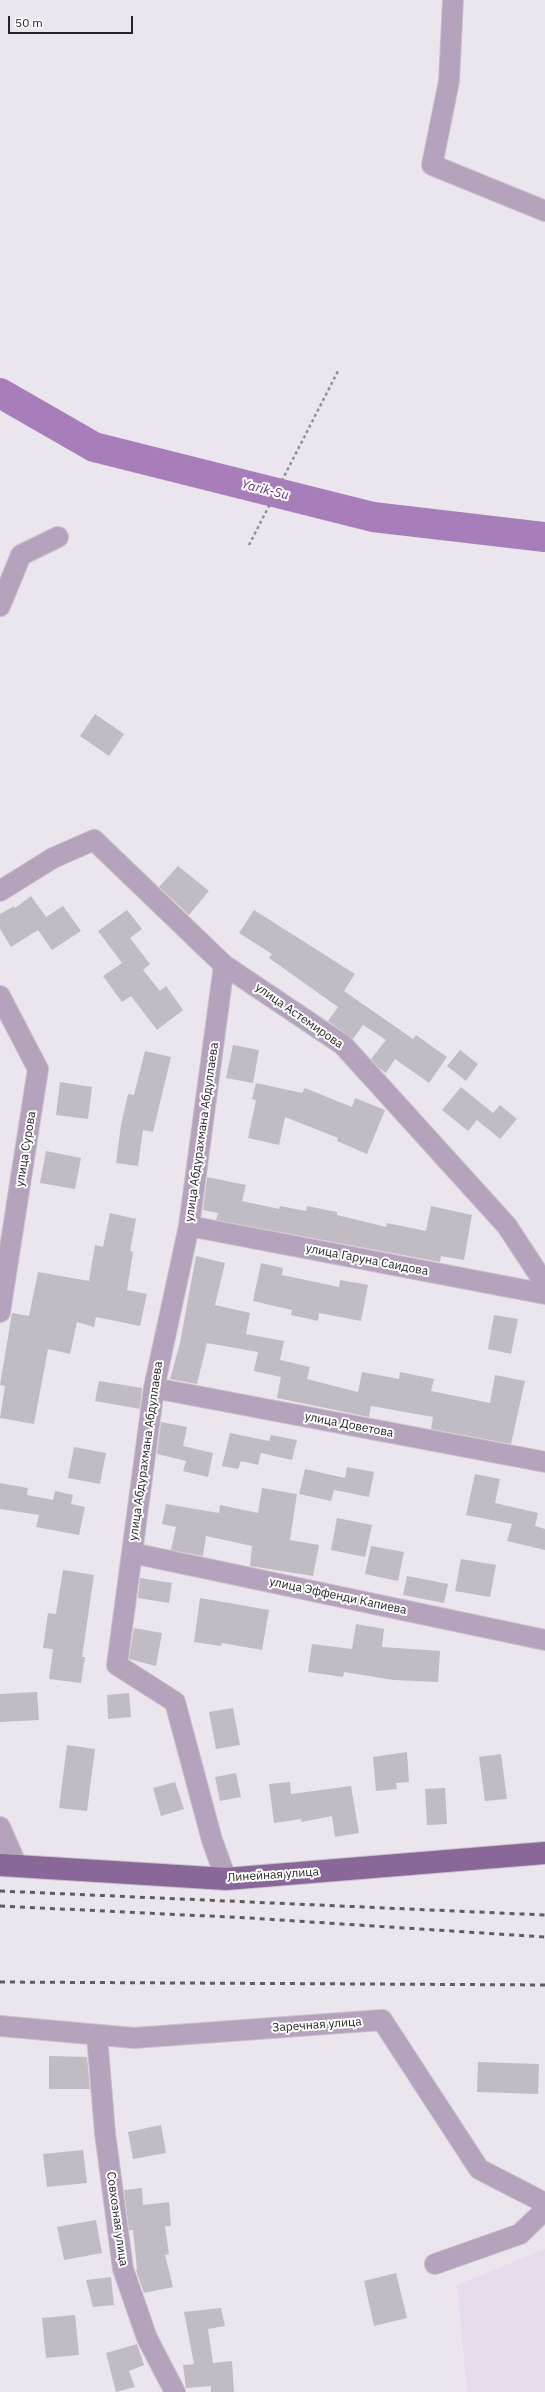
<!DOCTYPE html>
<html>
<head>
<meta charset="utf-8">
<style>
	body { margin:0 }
	#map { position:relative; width:545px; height:2392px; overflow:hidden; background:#ebe6ee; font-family:"IBM Plex Sans",sans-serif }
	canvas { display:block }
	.scale { position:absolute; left:8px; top:16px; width:125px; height:18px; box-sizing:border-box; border:2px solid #252326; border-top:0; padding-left:5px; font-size:12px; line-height:14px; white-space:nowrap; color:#252326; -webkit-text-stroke:3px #fff; paint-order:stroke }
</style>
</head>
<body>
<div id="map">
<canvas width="545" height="2392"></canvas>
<div class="scale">50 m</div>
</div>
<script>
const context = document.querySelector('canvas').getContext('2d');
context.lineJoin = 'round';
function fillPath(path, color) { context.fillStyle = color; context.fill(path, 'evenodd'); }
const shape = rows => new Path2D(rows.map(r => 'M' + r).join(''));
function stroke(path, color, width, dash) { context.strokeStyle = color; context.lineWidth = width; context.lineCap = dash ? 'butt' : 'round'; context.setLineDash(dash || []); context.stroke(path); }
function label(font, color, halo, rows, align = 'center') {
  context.font = font + ' "IBM Plex Sans",sans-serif'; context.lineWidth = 4; context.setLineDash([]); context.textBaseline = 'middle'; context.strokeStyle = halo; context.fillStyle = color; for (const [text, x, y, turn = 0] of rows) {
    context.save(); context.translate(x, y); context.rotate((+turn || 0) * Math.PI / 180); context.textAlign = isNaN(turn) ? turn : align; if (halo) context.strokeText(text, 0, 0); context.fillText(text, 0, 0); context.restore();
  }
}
fillPath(shape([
	[545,2249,545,2392,467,2392,457,2285]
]), '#e6dceb');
stroke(shape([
	[0,393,94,447,373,517,545,537]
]), '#a87eba', 30);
fillPath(shape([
	[95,714,124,734,109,756,80,736],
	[178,866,209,891,189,915,159,887],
	[31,896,46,917,63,906,81,931,52,950,38,930,11,947,0,929,0,914,14,906,15,908],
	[127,910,142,929,130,938,150,964,143,970,160,991,166,986,183,1010,157,1030,131,996,122,1002,103,976,122,963,98,931],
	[254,910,355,974,344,991,413,1039,416,1035,447,1057,429,1083,395,1059,386,1073,379,1068,371,1059,386,1040,363,1025,353,1039,328,1021,338,1007,269,958,272,954,239,933],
	[233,1045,259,1050,253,1083,226,1078],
	[460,1050,478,1064,466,1081,447,1066],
	[145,1051,171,1057,153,1132,143,1130,138,1166,116,1163,121,1125,128,1094,134,1095],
	[60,1082,92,1087,88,1119,56,1115],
	[256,1083,302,1093,305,1088,352,1107,355,1098,385,1110,367,1154,337,1141,338,1138,285,1117,279,1145,248,1138,256,1100,252,1099],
	[461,1087,493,1113,500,1105,517,1119,500,1139,477,1120,468,1131,442,1110],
	[46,1151,81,1158,75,1189,40,1183],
	[207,1177,246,1185,242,1201,279,1209,280,1206,306,1211,307,1206,337,1212,337,1215,386,1227,387,1223,426,1231,431,1206,472,1215,464,1260,441,1256,440,1262,216,1220,218,1213,203,1210],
	[110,1213,136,1219,130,1251,133,1252,127,1290,147,1294,140,1326,96,1317,94,1327,77,1322,70,1354,48,1349,34,1424,0,1418,5,1386,0,1385,12,1313,29,1316,38,1272,89,1281,95,1245,103,1247],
	[196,1256,225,1263,215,1305,250,1313,246,1334,284,1341,280,1360,310,1367,307,1379,358,1392,362,1372,399,1379,400,1372,434,1379,431,1391,490,1403,495,1375,525,1381,511,1444,431,1429,433,1417,371,1406,369,1417,277,1398,281,1377,254,1371,258,1352,207,1343,197,1384,170,1379,180,1343],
	[261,1263,283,1268,282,1275,339,1287,340,1280,368,1285,361,1321,319,1313,318,1321,291,1315,292,1310,253,1301],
	[494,1315,518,1319,511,1354,488,1349],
	[99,1381,142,1388,140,1409,95,1401],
	[161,1422,187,1427,183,1446,213,1453,208,1477,183,1471,186,1461,157,1454],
	[230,1433,269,1441,271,1435,297,1440,292,1460,261,1453,258,1465,241,1461,238,1469,222,1466],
	[74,1447,106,1453,100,1484,68,1478],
	[347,1467,374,1472,369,1497,334,1490,331,1501,299,1494,305,1469,345,1478],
	[475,1474,500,1479,495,1503,538,1513,535,1526,545,1529,545,1550,507,1541,512,1524,466,1515],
	[0,1483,28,1488,27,1495,53,1500,55,1491,73,1495,71,1504,85,1507,79,1535,36,1527,39,1515,0,1509],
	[262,1488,297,1494,290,1540,319,1545,313,1576,250,1566,252,1546,206,1536,203,1556,171,1550,176,1527,162,1524,166,1504,219,1513,220,1505,258,1513],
	[337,1518,372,1525,365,1557,331,1550],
	[371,1546,404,1552,398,1581,365,1574],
	[461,1559,496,1565,490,1597,455,1591],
	[63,1570,94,1575,82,1657,85,1657,81,1683,49,1679,53,1649,43,1648,48,1613,56,1614],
	[407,1576,448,1584,444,1603,403,1595],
	[140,1578,172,1583,169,1603,138,1598],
	[200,1598,269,1610,262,1650,222,1643,221,1646,194,1642],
	[356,1624,384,1629,382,1647,440,1651,438,1682,394,1680,344,1672,343,1677,308,1672,312,1644,352,1649],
	[134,1628,162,1633,156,1666,129,1659],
	[37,1692,39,1720,0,1722,0,1694],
	[129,1693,131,1717,108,1719,107,1695],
	[233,1708,240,1745,216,1749,209,1712],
	[67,1745,95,1749,87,1811,59,1808],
	[407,1752,409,1782,396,1783,397,1789,376,1791,373,1757],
	[501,1754,507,1799,485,1801,479,1757],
	[236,1773,241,1797,220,1801,215,1777],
	[175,1782,184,1809,161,1816,153,1788],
	[290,1782,291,1794,351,1786,359,1833,335,1837,332,1816,302,1822,301,1819,274,1823,269,1784],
	[445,1788,447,1824,427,1825,425,1789],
	[49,2056,87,2057,90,2089,49,2089],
	[478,2062,539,2064,538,2094,477,2092],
	[161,2125,166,2153,133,2159,128,2132],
	[83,2150,87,2183,47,2187,43,2154],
	[142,2188,143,2205,169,2202,171,2226,165,2226,169,2254,165,2255,173,2287,144,2293,136,2270,137,2269,133,2230,129,2230,124,2190],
	[96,2220,102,2253,64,2260,57,2227],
	[396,2273,407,2318,374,2326,364,2281],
	[111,2277,114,2305,93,2307,86,2280],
	[221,2308,225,2326,208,2329,213,2363,232,2361,234,2392,211,2392,211,2386,186,2388,183,2365,194,2364,184,2312],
	[75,2315,79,2355,46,2358,42,2318],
	[137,2344,144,2365,129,2371,135,2387,116,2392,106,2353]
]), '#c1bcc4');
const minor = shape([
	[453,0,449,81,432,165,545,211],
	[0,606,21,555,58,537],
	[0,891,53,858,94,840,224,965,343,1045,507,1226,545,1284],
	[224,965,189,1226,154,1388,117,1665,175,1702,212,1840,226,1879],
	[0,996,38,1069,0,1312],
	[189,1226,545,1294],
	[154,1388,545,1462],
	[132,1553,545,1640],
	[0,1827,17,1866],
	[0,2026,134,2038,382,2020,479,2169,545,2203],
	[97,2036,105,2133,123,2269,147,2338,175,2392],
	[435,2264,520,2234,545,2210]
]);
const major = shape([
	[0,1865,226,1879,545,1853]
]);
stroke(minor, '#c7c3ca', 22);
stroke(major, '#c7c3ca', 24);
stroke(shape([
	[249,545,338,371]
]), '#918e93', 2.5, [3, 3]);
stroke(minor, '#b5a2bd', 20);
stroke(major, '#896798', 22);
stroke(shape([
	[0,1891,545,1915],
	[0,1906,249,1918,545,1937],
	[0,1982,545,1985]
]), '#605d62', 3, [5, 5]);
label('12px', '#252326', '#fff', [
	["улица Астемирова",299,1016,35],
	["улица Абдурахмана Абдуллаева",202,1132,-82],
	["улица Сурова",26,1149,-81],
	["улица Гаруна Саидова",367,1260,11],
	["улица Доветова",349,1425,11],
	["улица Абдурахмана Абдуллаева",146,1451,-82],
	["улица Эффенди Капиева",338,1596,12],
	["Линейная улица",273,1875,-4],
	["Заречная улица",317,2025,-4],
	["Совхозная улица",117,2219,82]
]);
label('italic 13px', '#65317a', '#fff', [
	["Yarik-Su",265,490,14]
]);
</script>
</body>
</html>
